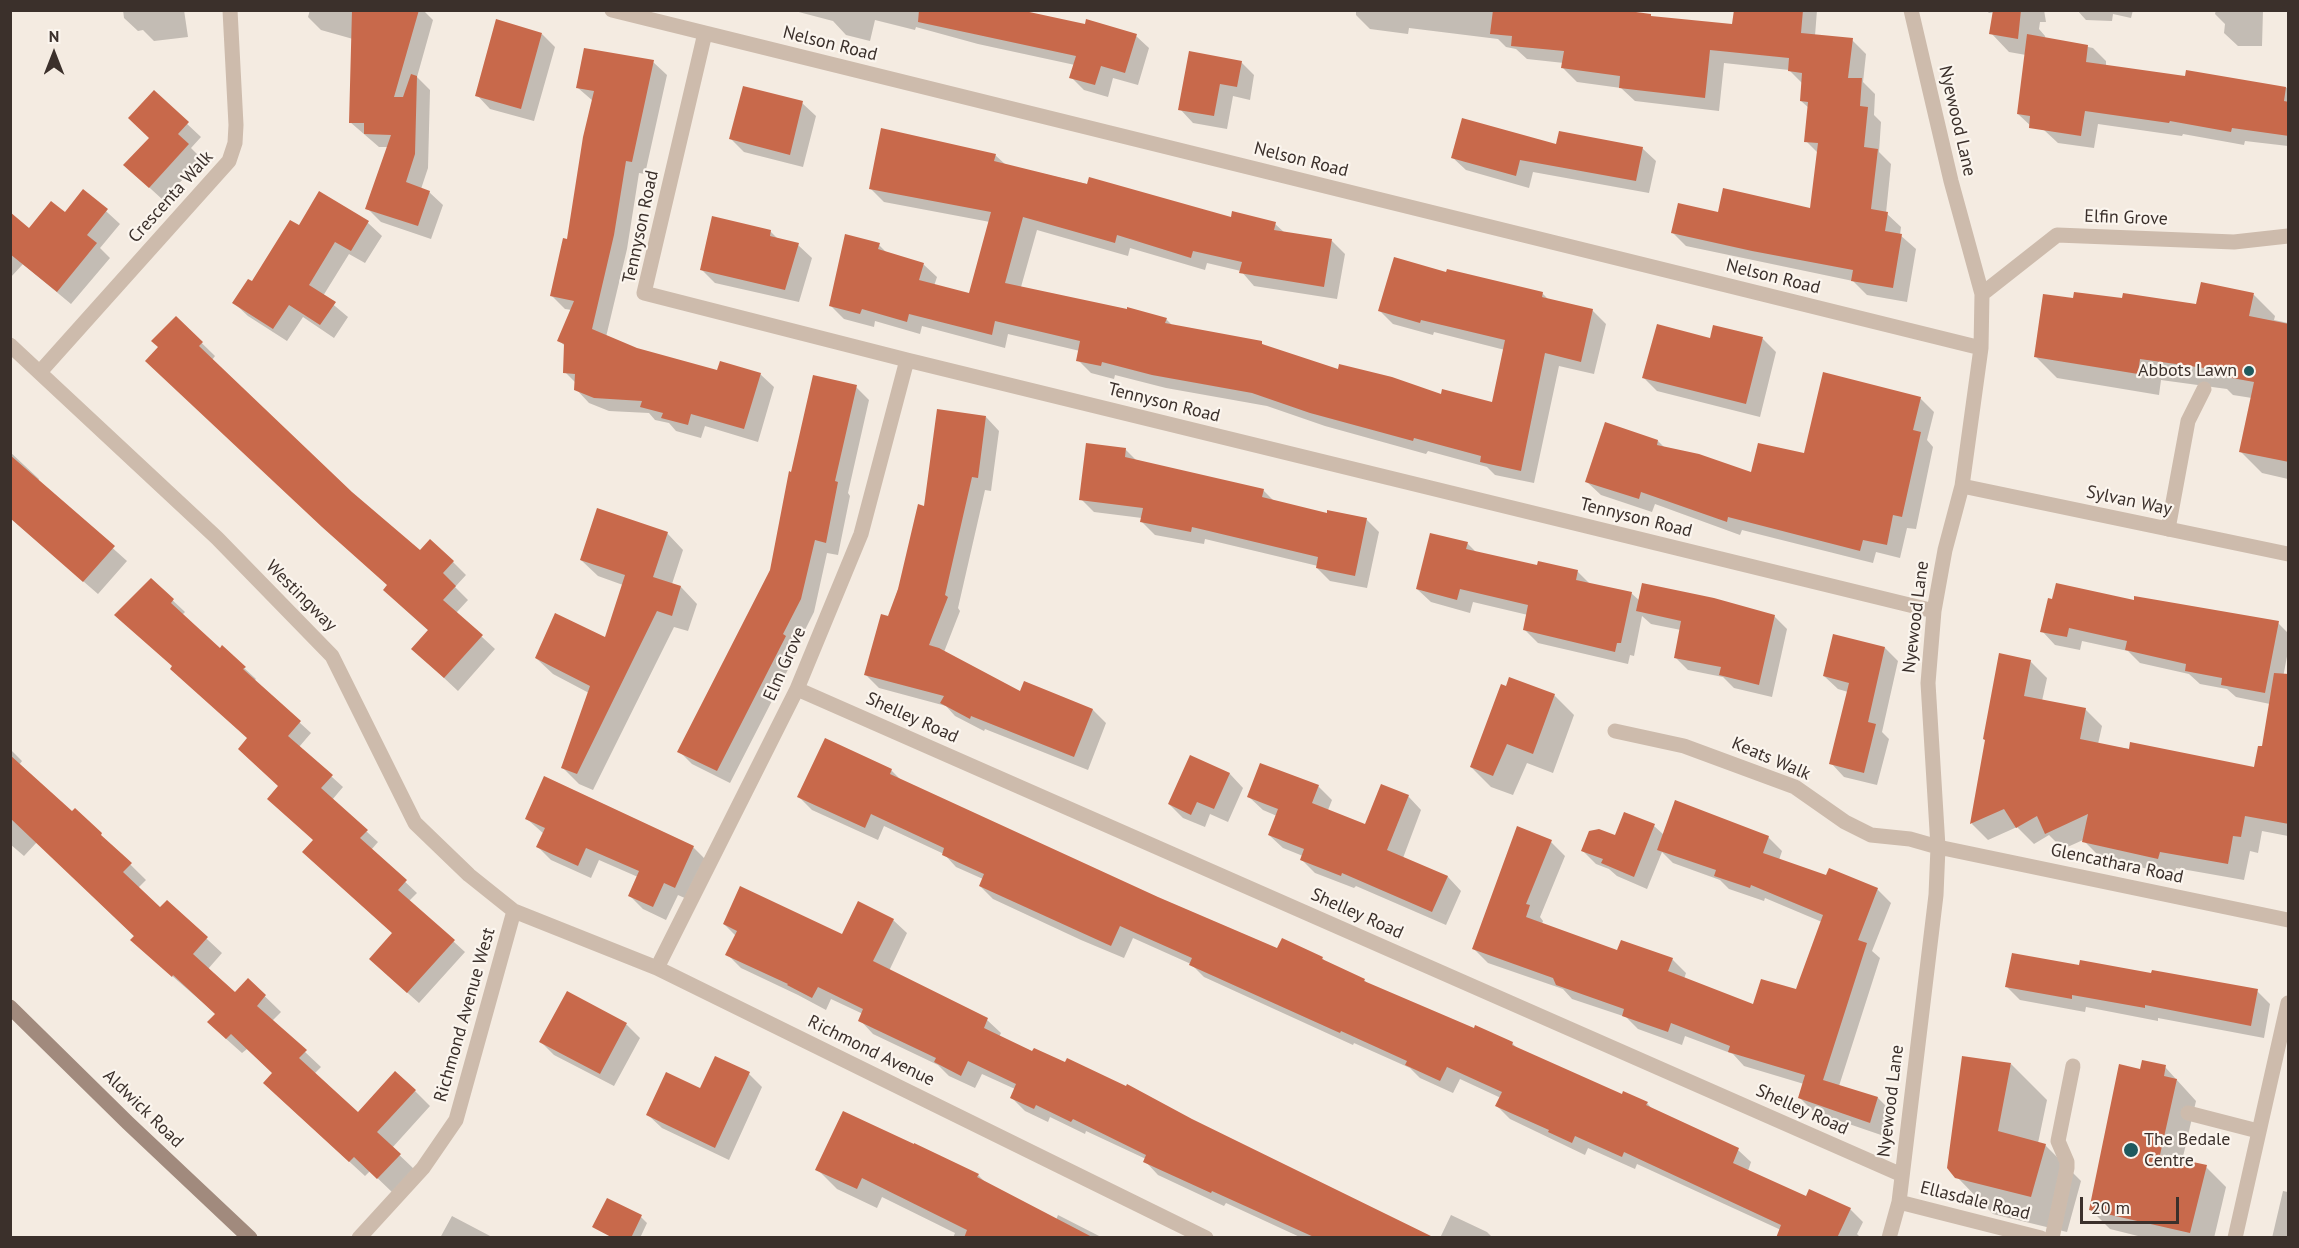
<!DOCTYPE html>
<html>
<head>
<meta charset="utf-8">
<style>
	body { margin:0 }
	#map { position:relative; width:2299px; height:1248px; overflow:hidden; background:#f4ebe1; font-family:"PT Sans",sans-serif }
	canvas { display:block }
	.frame { position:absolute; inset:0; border:12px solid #3b302b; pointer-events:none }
	.north { position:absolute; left:24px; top:24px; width:60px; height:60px; -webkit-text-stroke:4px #fbf5ee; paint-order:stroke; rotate:0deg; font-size:16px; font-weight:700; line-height:24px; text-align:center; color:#3b302b }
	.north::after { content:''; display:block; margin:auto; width:21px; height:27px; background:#3b302b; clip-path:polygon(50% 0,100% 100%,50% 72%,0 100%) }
	.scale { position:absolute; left:2080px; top:1197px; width:99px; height:27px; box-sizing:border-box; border:3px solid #3b302b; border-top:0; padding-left:8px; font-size:18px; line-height:21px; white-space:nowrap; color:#3b302b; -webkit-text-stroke:4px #fbf5ee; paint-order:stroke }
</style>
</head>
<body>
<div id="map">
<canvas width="2299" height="1248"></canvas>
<div class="frame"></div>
<div class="north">N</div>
<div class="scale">20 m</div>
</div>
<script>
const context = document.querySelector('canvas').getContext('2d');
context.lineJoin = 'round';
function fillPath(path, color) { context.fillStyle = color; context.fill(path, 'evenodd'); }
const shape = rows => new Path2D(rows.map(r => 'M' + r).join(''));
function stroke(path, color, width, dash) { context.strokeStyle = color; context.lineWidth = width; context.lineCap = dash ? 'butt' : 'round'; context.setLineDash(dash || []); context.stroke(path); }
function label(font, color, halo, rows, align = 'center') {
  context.font = font + ' "PT Sans",sans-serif'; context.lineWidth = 4.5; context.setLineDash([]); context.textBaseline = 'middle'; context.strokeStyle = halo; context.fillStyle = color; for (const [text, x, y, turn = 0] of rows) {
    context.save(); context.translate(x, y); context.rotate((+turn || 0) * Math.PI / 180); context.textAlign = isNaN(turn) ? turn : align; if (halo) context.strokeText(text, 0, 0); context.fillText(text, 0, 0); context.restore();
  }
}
fillPath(shape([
	[123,10,184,10,188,37,154,41,143,30,138,31,124,18],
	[310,10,423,10,433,20,417,77,430,90,428,168,421,189,429,192,443,205,431,239,381,222,367,208,388,147,379,147,350,122,353,39,321,30,308,17],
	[791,10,1013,10,1136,36,1149,48,1138,85,1113,78,1108,97,1084,90,1071,77,1075,65,978,44,916,27,915,30,875,20,870,41,846,35,833,21],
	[1356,10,1618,10,1653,18,1733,26,1735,10,1817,10,1815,36,1852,40,1866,54,1863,82,1875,94,1874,115,1881,122,1879,152,1891,164,1886,213,1901,227,1900,235,1916,249,1907,302,1867,295,1853,281,1686,246,1672,232,1719,214,1812,210,1818,153,1806,141,1809,108,1801,101,1803,84,1789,70,1724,63,1719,111,1635,101,1621,88,1577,82,1563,68,1564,63,1527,59,1516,49,1506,47,1498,39,1409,28,1408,34,1370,29,1356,15],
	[1986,10,2044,10,2046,22,2040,22,2039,29,2045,36,2055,81,2064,42,2093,48,2106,61,2106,66,2187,78,2188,72,2288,88,2288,146,2245,141,2244,145,2183,134,2182,136,2098,124,2094,148,2058,143,2044,130,2032,127,2018,114,2026,55,2009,52,1991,33,1995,12,1989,13],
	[2077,10,2133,10,2131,18,2113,14,2112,21,2086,20],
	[2216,10,2263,10,2262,46,2238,46,2224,33,2225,24,2215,14],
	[542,34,555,47,534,121,490,109,477,95],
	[653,62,667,75,645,174,639,173,627,249,606,337,637,349,718,372,760,374,774,387,758,442,705,426,701,438,676,431,669,423,655,420,649,413,609,411,589,403,576,389,576,383,565,372,566,347,559,340,572,310,565,309,551,295,568,241,593,101,578,88],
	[1241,62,1254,75,1250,100,1233,96,1227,129,1193,123,1180,109],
	[154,93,201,137,191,148,202,159,163,200,139,178,150,138],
	[802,103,816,116,803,167,744,152,731,139],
	[1558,146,1642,148,1656,161,1649,193,1533,172,1529,188,1466,170,1452,157],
	[995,155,1006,165,1232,218,1275,224,1285,233,1332,241,1345,254,1337,299,1254,286,1241,271,1207,263,1205,270,1130,248,1128,256,1037,230,1021,287,1166,319,1173,326,1261,343,1265,346,1339,371,1442,396,1494,404,1505,350,1434,332,1433,335,1393,324,1380,311,1447,274,1542,293,1549,300,1592,310,1606,324,1594,374,1559,366,1534,483,1495,475,1487,467,1428,451,1426,454,1325,426,1267,406,1166,388,1115,375,1114,379,1091,373,1078,360,1080,351,1008,334,1005,348,922,326,920,334,875,321,874,327,844,319,830,305,879,245,888,254,923,264,937,277,934,286,970,294,990,222,884,202,870,188],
	[84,191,120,224,100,248,110,258,71,304,23,264,10,278,10,214,29,230,65,214],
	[320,193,368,223,382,236,365,263,349,254,323,296,348,317,334,338,303,317,287,341,248,316,234,303,253,283,299,227],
	[770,231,779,240,798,245,812,258,799,302,715,283,701,269],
	[2202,284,2254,295,2275,316,2274,320,2288,323,2288,479,2262,473,2241,452,2252,398,2233,395,2227,389,2161,380,2159,395,2057,378,2036,357,2075,299,2197,306],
	[176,318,215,356,212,360,351,493,420,552,453,562,466,575,455,587,468,600,456,613,495,649,458,691,413,649,429,631,398,603,389,586,160,348],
	[1763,339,1776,352,1760,417,1657,391,1643,377,1711,340],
	[856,387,869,400,848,493,850,496,838,555,827,553,814,612,796,648,798,650,730,783,692,764,679,751,771,571,792,473],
	[1920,398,1934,412,1927,440,1933,447,1916,529,1907,528,1900,558,1876,552,1873,563,1742,530,1740,535,1655,504,1652,512,1601,495,1587,482,1658,441,1665,448,1752,474,1806,455],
	[986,417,999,431,991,491,985,490,958,608,960,611,944,652,1021,693,1093,710,1106,723,1088,770,985,729,984,731,955,716,946,706,879,688,866,675,889,617,925,507],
	[1125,449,1137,461,1263,490,1275,502,1328,515,1366,519,1379,532,1367,588,1330,581,1317,568,1318,566,1205,539,1204,544,1155,535,1142,522,1142,518,1094,512,1081,499],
	[10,452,39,479,38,481,127,561,98,594,10,518],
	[667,533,683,550,672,584,681,587,697,604,688,631,674,627,593,790,579,784,562,767,589,693,553,674,536,658,606,639,623,585,598,576,581,560],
	[1467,543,1476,552,1538,567,1577,571,1590,584,1631,593,1640,601,1774,616,1787,629,1772,697,1734,688,1723,677,1688,670,1675,657,1681,630,1651,624,1642,616,1634,656,1630,655,1628,664,1538,643,1524,629,1528,615,1473,602,1470,613,1431,602,1417,589],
	[151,580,185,612,182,615,220,650,244,668,256,679,254,681,311,733,299,747,343,787,332,800,378,842,371,850,417,893,409,901,465,952,419,1003,382,970,393,934,315,840,249,739,173,667],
	[2135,602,2278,623,2288,633,2288,651,2282,683,2288,684,2288,836,2262,831,2258,853,2250,851,2244,880,2176,868,2174,875,2101,858,2083,840,2063,849,2049,835,2034,844,2017,827,1988,840,1972,824,1986,740,2030,661,2047,678,2042,701,2085,709,2102,726,2098,744,2256,769,2263,748,2270,704,2236,697,2227,689,2200,684,2189,674,2140,663,2128,651,2082,641,2080,650,2055,645,2042,631],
	[1885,648,1898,661,1882,732,1889,739,1877,785,1844,777,1831,763,1848,692,1838,689,1824,676],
	[1554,695,1574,715,1553,773,1527,763,1513,795,1491,787,1471,767],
	[10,749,22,761,19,765,72,813,75,810,146,880,138,888,160,909,167,902,222,953,208,969,235,994,248,980,281,1012,272,1021,321,1067,314,1074,358,1114,415,1091,430,1106,392,1148,415,1170,393,1193,370,1171,365,1176,280,1098,274,1074,247,1049,242,1053,224,1037,216,1014,148,955,135,937,37,842,24,856,10,844],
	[1190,757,1230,774,1243,788,1228,822,1210,814,1205,827,1183,818,1169,804],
	[891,770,902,781,1157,898,1278,950,1322,958,1328,964,1364,980,1368,984,1437,1015,1512,1043,1519,1050,1622,1096,1647,1103,1654,1111,1738,1150,1751,1162,1748,1171,1806,1198,1850,1209,1863,1222,1857,1234,1861,1238,1778,1238,1781,1230,1637,1164,1635,1169,1588,1148,1585,1155,1510,1119,1497,1106,1501,1098,1460,1079,1453,1093,1420,1078,1410,1068,1354,1043,1353,1045,1204,977,1191,964,1133,938,1124,958,1081,940,993,899,980,886,983,879,956,867,944,854,884,826,878,840,812,810,799,797],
	[1318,786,1332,800,1328,810,1366,826,1408,796,1421,810,1403,858,1448,877,1461,891,1446,925,1356,886,1354,888,1315,873,1302,860,1303,856,1283,848,1269,835,1277,816,1263,810,1249,797],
	[527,819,693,847,706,860,689,900,678,895,666,920,643,909,630,896,638,877,599,860,591,878,551,860,538,847,544,834],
	[1654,826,1664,835,1768,837,1782,851,1779,860,1827,877,1877,889,1891,903,1872,951,1880,958,1839,1086,1878,1098,1892,1112,1884,1136,1814,1112,1800,1098,1804,1084,1744,1066,1733,1054,1685,1036,1682,1045,1638,1029,1626,1017,1572,999,1563,989,1488,963,1474,949,1551,842,1565,856,1540,917,1543,921,1542,924,1618,951,1672,959,1686,973,1684,979,1754,1006,1797,991,1822,922,1765,898,1764,901,1729,889,1720,880,1673,863,1662,852,1647,889,1617,876,1609,869,1596,864,1583,851,1616,837],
	[893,920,907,933,889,971,987,1020,1001,1033,999,1037,1191,1120,1432,1238,1302,1238,1226,1203,1224,1206,1158,1175,1145,1161,1146,1159,1086,1131,1085,1134,1050,1117,1048,1122,1025,1111,1011,1097,1015,1089,982,1074,975,1088,949,1076,938,1065,873,1034,860,1020,863,1014,831,999,826,1010,798,995,741,968,727,954,736,936,724,924,843,936],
	[2080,967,2257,991,2270,1004,2264,1038,2158,1018,2158,1021,2086,1007,2085,1012,2020,1000,2007,987],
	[567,993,627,1025,640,1038,614,1086,554,1055,541,1042],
	[2011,1064,2047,1100,2038,1143,2045,1145,2081,1181,2067,1232,1993,1214,1957,1177],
	[2165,1067,2196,1101,2182,1161,2206,1167,2226,1187,2214,1238,2146,1238,2110,1229,2090,1209,2141,1071],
	[749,1074,762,1087,729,1160,662,1128,648,1115,701,1090],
	[817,1169,978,1175,986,1183,1056,1220,1058,1215,1103,1238,953,1238,955,1233,882,1197,877,1208,837,1189],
	[2283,1191,2288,1192,2288,1238,2272,1238],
	[1451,1215,1487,1232,1493,1238,1440,1238],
	[452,1216,492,1237,492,1238,440,1238],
	[641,1217,647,1223,640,1238,620,1238]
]), '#0003');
fillPath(shape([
	[352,10,419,10,394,97,403,97,411,74,417,76,415,154,406,182,430,191,418,226,365,209,391,135,364,134,364,123,349,123],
	[919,10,1020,10,1085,24,1086,19,1137,34,1125,73,1101,66,1095,85,1069,78,1076,56,918,22],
	[1493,10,1621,10,1651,14,1651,16,1732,24,1734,10,1803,10,1801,33,1853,38,1848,78,1862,78,1860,106,1868,107,1864,147,1878,149,1871,209,1888,212,1885,231,1902,234,1893,288,1851,281,1853,270,1752,251,1671,233,1678,203,1718,212,1723,188,1810,208,1818,143,1804,142,1808,102,1800,101,1802,73,1788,71,1789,58,1710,50,1705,98,1619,88,1620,76,1561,68,1564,51,1511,46,1512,36,1490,34],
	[1993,10,2021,10,2018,39,1989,34],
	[496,19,542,33,521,109,475,96],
	[2027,34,2088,45,2086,62,2185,76,2186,70,2286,87,2284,101,2289,102,2289,136,2232,128,2231,132,2170,121,2169,123,2085,111,2081,136,2029,128,2030,116,2017,114],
	[584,48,654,60,632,162,626,161,614,235,592,329,637,348,717,370,720,361,761,373,744,429,691,414,688,425,661,418,663,413,640,407,642,401,594,398,574,390,575,374,563,373,564,344,557,341,574,301,550,296,563,238,567,239,583,137,594,91,576,88],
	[1189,51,1242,61,1237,87,1220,84,1214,116,1178,110],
	[743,86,803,101,790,155,729,139],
	[154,90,189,122,178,134,189,144,149,188,123,165,149,138,128,118],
	[1462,118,1556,144,1559,131,1643,147,1636,181,1520,160,1516,176,1451,158],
	[881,128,996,154,994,161,1087,184,1089,177,1231,217,1232,211,1276,222,1274,230,1332,239,1324,287,1239,273,1242,262,1193,251,1191,258,1117,235,1115,243,1023,217,1005,283,1127,309,1127,307,1167,318,1165,323,1262,341,1262,344,1338,369,1339,364,1392,377,1441,394,1442,389,1492,402,1505,340,1421,320,1420,323,1378,311,1394,257,1446,272,1447,269,1543,292,1542,297,1593,309,1581,362,1545,353,1521,471,1480,462,1481,456,1414,438,1413,441,1310,413,1252,393,1152,375,1102,362,1101,366,1076,361,1080,341,995,321,992,335,909,314,907,322,862,309,860,314,829,306,845,234,880,243,878,249,924,263,919,280,969,293,991,212,869,189],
	[83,189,108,209,87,235,97,243,57,292,10,254,10,212,29,228,51,201,65,212],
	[319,191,369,221,351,251,335,242,309,285,336,302,320,325,289,305,273,329,232,303,248,279,252,281,290,220,299,225],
	[712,216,771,230,770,236,799,243,785,290,700,270],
	[2201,282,2254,293,2249,316,2289,324,2289,462,2239,452,2254,382,2210,374,2211,369,2140,359,2138,374,2034,357,2043,294,2073,298,2074,292,2122,298,2123,293,2196,304],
	[176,316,203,342,199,346,352,492,420,550,430,539,454,561,443,573,456,586,443,600,483,635,444,678,411,649,428,630,383,590,387,585,322,527,145,361,158,347,151,341],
	[1657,324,1710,338,1713,325,1763,337,1746,404,1642,378],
	[1823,372,1921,397,1913,430,1921,432,1902,517,1893,515,1887,545,1863,540,1860,551,1728,517,1727,522,1641,492,1639,499,1585,482,1605,422,1658,440,1657,445,1699,454,1751,472,1758,443,1804,453],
	[813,375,857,385,835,481,838,482,826,543,815,540,801,599,783,634,786,636,717,771,677,752,770,570,789,471,791,472],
	[937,409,986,416,978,478,972,477,945,595,948,597,929,645,939,648,1020,691,1024,681,1093,709,1074,757,971,716,970,719,940,703,944,696,864,675,881,614,888,616,898,589,918,504,924,506],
	[1086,443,1126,448,1125,457,1264,489,1262,497,1327,513,1327,510,1367,518,1355,576,1316,568,1318,557,1192,527,1191,532,1140,522,1143,508,1079,500],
	[10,455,115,546,83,582,10,518],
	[597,508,668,532,653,577,681,586,672,616,657,611,577,774,561,768,590,686,535,658,555,613,605,637,625,575,580,560],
	[1430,533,1468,542,1466,549,1537,565,1538,561,1578,570,1576,580,1632,592,1621,643,1617,643,1615,652,1523,630,1528,605,1460,589,1457,600,1416,589],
	[151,578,174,599,171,603,220,648,222,645,246,667,243,669,301,721,288,736,333,775,321,788,368,830,360,838,407,880,398,890,455,940,407,993,369,959,392,933,302,852,313,840,267,799,278,786,238,749,247,738,170,669,172,666,114,615],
	[1642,583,1714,598,1775,615,1759,685,1719,675,1721,667,1674,658,1681,621,1636,611],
	[2056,583,2134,600,2134,596,2279,621,2265,693,2221,685,2222,678,2185,671,2186,664,2125,650,2127,641,2069,628,2067,637,2040,632,2048,598,2052,599],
	[1833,634,1885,647,1868,722,1876,724,1864,773,1829,764,1849,683,1823,676],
	[1999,653,2031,660,2024,696,2086,708,2080,739,2129,749,2130,742,2254,767,2258,746,2262,746,2274,673,2289,674,2289,824,2245,816,2241,837,2233,836,2228,864,2160,852,2158,859,2082,842,2088,814,2045,834,2037,816,2016,828,2004,809,1970,824,1985,740,1983,739],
	[1509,677,1555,694,1533,754,1507,744,1493,776,1470,767,1501,684,1506,686],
	[825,738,892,769,890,774,1158,897,1277,948,1282,938,1323,957,1322,959,1365,979,1364,981,1474,1028,1475,1025,1513,1042,1512,1045,1622,1094,1623,1091,1648,1102,1646,1105,1739,1148,1733,1163,1806,1196,1809,1189,1851,1208,1837,1238,1776,1238,1781,1225,1624,1152,1622,1157,1575,1136,1572,1143,1548,1132,1549,1130,1495,1106,1502,1092,1447,1067,1440,1081,1405,1065,1407,1061,1341,1031,1340,1033,1189,965,1192,958,1120,926,1111,946,979,886,984,874,942,855,944,848,871,814,865,828,797,797],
	[10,755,72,811,75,808,102,833,101,835,132,863,123,872,160,907,167,900,208,937,193,954,235,992,248,978,266,995,257,1006,307,1050,299,1058,358,1112,395,1071,416,1090,377,1132,401,1154,377,1179,354,1157,349,1162,263,1083,272,1073,231,1034,226,1039,207,1022,215,1014,173,975,172,977,130,940,134,936,10,818],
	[1190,755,1230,773,1214,809,1197,802,1191,815,1168,804],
	[1260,763,1319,785,1312,803,1365,824,1381,784,1409,795,1387,850,1448,876,1432,912,1342,873,1341,876,1300,860,1304,849,1268,835,1278,809,1247,797],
	[544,776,694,846,675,888,664,883,653,907,628,896,639,871,586,848,578,866,536,847,545,828,525,819],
	[1675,800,1769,836,1763,853,1826,875,1829,868,1878,888,1858,940,1867,943,1823,1080,1878,1097,1870,1123,1798,1098,1805,1075,1728,1052,1730,1046,1671,1023,1668,1032,1622,1016,1624,1009,1556,985,1553,978,1472,949,1517,826,1552,840,1526,904,1530,905,1526,917,1617,950,1621,940,1673,958,1668,971,1753,1004,1761,979,1796,989,1823,915,1751,885,1750,888,1714,876,1716,870,1657,850],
	[1624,812,1655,824,1634,877,1601,863,1603,859,1581,851,1589,831,1599,829,1615,835],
	[740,886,842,934,858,901,894,919,873,961,988,1018,984,1028,1032,1051,1034,1048,1065,1062,1067,1058,1126,1086,1127,1084,1192,1119,1435,1238,1316,1238,1212,1191,1211,1193,1143,1162,1146,1155,1073,1119,1071,1122,1036,1105,1034,1109,1010,1098,1016,1084,968,1061,961,1076,934,1062,936,1058,858,1021,863,1009,818,987,812,998,787,985,788,984,725,955,737,931,723,924],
	[2012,953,2079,965,2080,960,2151,973,2152,970,2258,989,2251,1026,2145,1005,2145,1008,2072,995,2072,999,2005,987],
	[567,991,627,1023,600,1074,539,1042],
	[715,1056,750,1072,715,1148,646,1115,666,1072,700,1088],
	[1962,1056,2011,1063,1998,1131,2046,1144,2031,1197,1955,1178,1947,1168],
	[2142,1060,2166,1065,2164,1076,2177,1079,2160,1155,2207,1165,2190,1233,2089,1210,2119,1064,2140,1069],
	[843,1111,914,1144,914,1143,979,1174,977,1177,1094,1238,964,1238,967,1230,862,1178,857,1189,815,1170],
	[607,1198,642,1215,631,1238,613,1238,592,1227]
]), '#c8694b');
stroke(shape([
	[2168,529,2188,421,2204,389],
	[2188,1113,2258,1131],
	[2052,1238,2067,1168,2067,1162,2058,1141,2073,1066]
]), '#cdbbac', 15);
stroke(shape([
	[612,10,1981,348],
	[705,33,644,293,907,360,1934,611],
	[1982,294,2057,235,2234,242,2288,236],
	[10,345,217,538,332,656,415,823,469,875,514,911,657,968,1206,1238],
	[40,372,229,161,235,143,236,125,230,10],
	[1962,486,2288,554],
	[797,689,1902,1175],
	[1615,731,1684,746,1795,787,1845,822,1871,835,1910,839,1938,847,2288,920],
	[657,968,797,689,861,534,907,360],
	[1899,1202,2041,1238],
	[359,1238,423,1168,456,1120,514,911],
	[1889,1238,1899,1202,1936,895,1938,847,1928,683,1934,611,1945,550,1962,486,1981,348,1982,294,1951,181,1911,10],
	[2235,1238,2288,1003]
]), '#cdbbac', 15);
stroke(shape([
	[10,1007,128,1123,250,1238]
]), '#a18a7d', 15);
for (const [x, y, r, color] of [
	[2249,371,6,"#1f5a5e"],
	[2131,1150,8,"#1f5a5e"]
]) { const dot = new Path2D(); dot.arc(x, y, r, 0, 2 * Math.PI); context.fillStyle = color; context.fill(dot); stroke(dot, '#fbf5ee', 2); }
label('18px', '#3b302b', '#fbf5ee', [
	["Nelson Road",830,44,14],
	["Nyewood Lane",1957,121,77],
	["Nelson Road",1301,160,14],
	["Crescenta Walk",171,197,-48],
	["Elfin Grove",2126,218,2],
	["Tennyson Road",641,227,-78],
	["Nelson Road",1773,277,14],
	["Tennyson Road",1164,403,14],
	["Sylvan Way",2129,501,12],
	["Tennyson Road",1636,518,14],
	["Westingway",301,596,45],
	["Nyewood Lane",1916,617,-83],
	["Elm Grove",785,664,-66],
	["Shelley Road",912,718,24],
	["Keats Walk",1771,759,23],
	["Glencathara Road",2117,864,12],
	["Shelley Road",1357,914,24],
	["Richmond Avenue West",465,1015,-74],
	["Richmond Avenue",871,1051,26],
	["Nyewood Lane",1891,1101,-83],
	["Aldwick Road",143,1109,44],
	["Shelley Road",1802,1110,24],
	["Ellasdale Road",1975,1201,14]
]);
label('18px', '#3b302b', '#fbf5ee', [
	["Abbots Lawn",2237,371],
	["The Bedale",2144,1140,"left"],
	["Centre",2144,1161,"left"]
], 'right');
</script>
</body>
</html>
